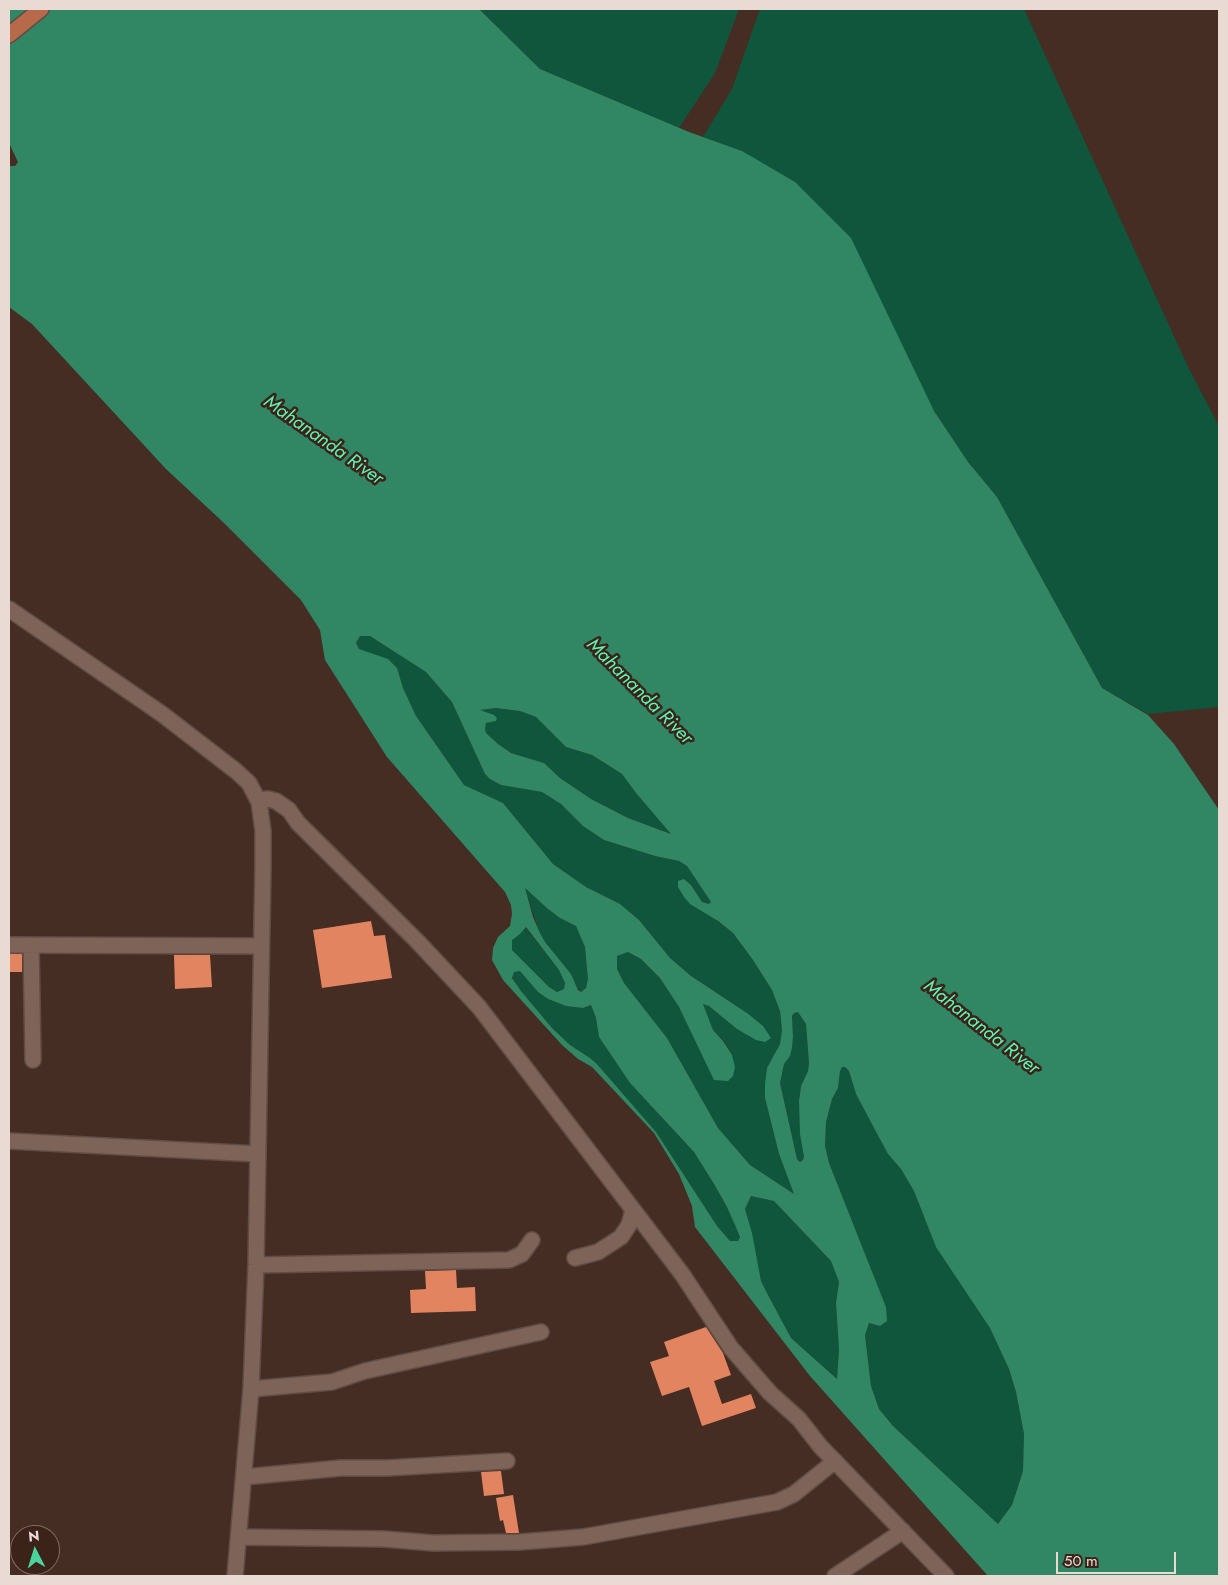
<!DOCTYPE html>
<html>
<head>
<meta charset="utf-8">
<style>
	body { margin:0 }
	#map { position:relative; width:1228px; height:1585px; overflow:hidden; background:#452d24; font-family:Jost,sans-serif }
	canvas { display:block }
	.frame { position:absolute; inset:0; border:10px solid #eadad4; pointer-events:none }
	.north { position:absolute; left:10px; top:1525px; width:50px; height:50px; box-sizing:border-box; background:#3b231a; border:1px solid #816c64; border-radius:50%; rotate:355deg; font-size:14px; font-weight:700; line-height:20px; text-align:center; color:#eadad4 }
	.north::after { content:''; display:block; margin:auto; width:18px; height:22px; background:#4ad49c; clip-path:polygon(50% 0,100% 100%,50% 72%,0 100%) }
	.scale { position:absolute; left:1056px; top:1552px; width:120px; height:22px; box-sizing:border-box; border:2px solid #eadad4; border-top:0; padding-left:6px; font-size:15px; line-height:18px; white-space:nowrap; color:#eadad4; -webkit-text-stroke:4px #3b231a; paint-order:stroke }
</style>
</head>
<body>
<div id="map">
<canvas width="1228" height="1585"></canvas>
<div class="frame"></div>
<div class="north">N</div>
<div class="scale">50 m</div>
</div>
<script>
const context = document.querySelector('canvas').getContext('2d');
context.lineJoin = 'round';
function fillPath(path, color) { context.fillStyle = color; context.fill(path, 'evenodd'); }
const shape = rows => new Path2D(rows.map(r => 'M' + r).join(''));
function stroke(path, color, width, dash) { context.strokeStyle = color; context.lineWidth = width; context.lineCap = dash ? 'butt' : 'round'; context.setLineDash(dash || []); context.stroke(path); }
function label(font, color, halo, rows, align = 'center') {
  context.font = font + ' Jost,sans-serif'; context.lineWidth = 5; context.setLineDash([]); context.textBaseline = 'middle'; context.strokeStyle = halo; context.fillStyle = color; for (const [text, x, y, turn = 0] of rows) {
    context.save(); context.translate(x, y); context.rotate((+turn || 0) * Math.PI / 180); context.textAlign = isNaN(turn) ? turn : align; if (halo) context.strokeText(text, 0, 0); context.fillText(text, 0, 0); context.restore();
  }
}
fillPath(shape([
	[479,9,739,9,715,73,679,128,540,69],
	[760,9,1024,9,1189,369,1219,426,1219,707,1148,714,1102,688,997,497,968,462,934,411,742,151,703,137,732,89],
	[360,636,370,636,426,672,452,702,485,774,490,779,501,785,542,792,561,804,583,826,604,840,655,856,679,861,687,866,711,902,710,904,702,902,691,885,684,879,705,912,733,933,753,960,772,990,780,1011,782,1030,780,1044,767,1068,765,1098,779,1154,794,1194,750,1165,718,1128,667,1038,624,983,617,969,617,956,628,952,641,959,660,978,679,1007,703,1054,732,1055,724,1041,713,1030,703,1004,709,1006,737,1029,747,1013,691,976,670,958,639,920,620,904,586,887,553,864,503,803,464,785,416,716,403,688,397,668,359,649,356,643],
	[496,708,520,711,536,717,566,747,592,755,622,774,636,793,672,834,628,818,591,799,560,778,544,763,511,753,498,744,486,733,485,729,486,723,496,721,497,718,490,714,479,710],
	[524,887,548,909,560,918,576,926,585,947,586,958,588,979,586,988,581,992,575,984,571,974,545,942,540,933],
	[525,927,559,970,565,983,564,989,557,992,549,987,512,950,511,940,520,934],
	[520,971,538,992,548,999,566,1006,583,1008,591,1005,596,1018,599,1037,630,1083,694,1152,714,1184,726,1205,735,1225,740,1237,738,1241,730,1241,717,1226,656,1132,597,1064,590,1058,570,1045,552,1028,521,991,512,977,514,972],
	[798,1012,806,1024,809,1063,808,1071,801,1086,799,1101,804,1157,803,1160,800,1162,797,1159,780,1083,784,1064,790,1056,792,1048,793,1037,792,1016,794,1013],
	[842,1067,845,1067,849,1071,856,1094,888,1154,901,1169,914,1191,923,1214,990,1328,1009,1369,1016,1392,1024,1434,1023,1471,1012,1505,998,1524,893,1426,879,1409,871,1386,865,1335,869,1323,880,1326,886,1308,829,1163,825,1146,826,1122,832,1099,838,1088,840,1071],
	[751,1196,774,1201,831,1261,839,1282,836,1303,839,1350,837,1379,791,1338,768,1295,761,1281,745,1209]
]), '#0f563c');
fillPath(shape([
	[9,9,479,9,540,69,689,132,742,151,795,182,851,238,934,411,968,462,997,497,1102,688,1148,715,1174,744,1219,810,1219,1576,988,1576,810,1376,695,1227,692,1206,679,1174,654,1133,592,1067,578,1059,562,1045,503,980,492,960,493,948,498,937,510,926,512,914,511,905,505,892,387,757,325,660,320,630,301,600,224,523,166,469,32,324,9,307,9,166,15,166,18,162,9,143],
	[360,636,370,636,426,672,452,702,485,774,490,779,501,785,542,792,561,804,583,826,604,840,655,856,679,861,687,866,711,902,709,904,702,902,691,885,684,879,678,881,678,887,684,897,690,904,718,921,733,933,753,960,772,990,780,1011,782,1030,780,1044,767,1068,765,1084,765,1098,779,1154,794,1194,750,1165,718,1128,667,1038,624,983,617,969,617,956,628,952,641,959,660,978,679,1007,714,1080,728,1081,733,1076,735,1067,732,1055,723,1041,713,1030,703,1004,709,1006,737,1029,756,1040,765,1042,771,1038,763,1026,747,1013,691,976,670,958,639,920,620,904,586,887,553,864,503,803,464,785,416,716,403,688,397,668,388,659,359,649,356,643],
	[496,708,520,711,536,717,566,747,592,755,622,774,636,793,671,834,628,818,591,799,560,778,544,763,511,753,498,744,486,733,485,729,486,723,496,721,497,718,494,715,480,710],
	[525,888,548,909,560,918,576,926,585,947,586,958,588,979,586,988,581,992,578,990,571,974,545,942,540,933,533,917],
	[526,927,559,970,565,983,564,989,557,992,549,987,512,950,512,940,520,934],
	[520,971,538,992,548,999,566,1006,583,1008,591,1005,596,1018,599,1037,630,1083,694,1152,714,1184,726,1205,735,1225,740,1237,738,1241,730,1241,717,1226,656,1132,597,1064,590,1058,570,1045,552,1028,521,991,512,978,514,972],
	[798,1012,806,1024,809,1063,808,1071,801,1086,799,1101,800,1134,804,1157,803,1160,800,1162,797,1159,780,1083,784,1064,790,1056,792,1048,793,1037,792,1016,794,1013],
	[842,1067,845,1067,849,1071,856,1094,874,1128,888,1154,901,1169,914,1191,936,1247,990,1328,1009,1369,1016,1392,1024,1434,1023,1471,1012,1505,998,1524,893,1426,879,1409,871,1386,865,1335,869,1323,880,1326,887,1321,886,1307,829,1163,825,1146,826,1122,832,1099,838,1088,840,1071],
	[751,1196,774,1201,831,1261,839,1282,836,1303,839,1350,837,1379,791,1338,768,1295,761,1281,752,1233,745,1209]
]), '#318763');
fillPath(shape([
	[371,921,374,936,385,935,392,978,322,988,313,930],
	[9,954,22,954,22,972,9,972],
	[174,955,210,955,212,987,175,989],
	[456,1270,457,1288,475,1287,476,1311,411,1313,410,1290,426,1289,425,1271],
	[706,1327,723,1353,731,1375,714,1381,722,1404,751,1394,756,1408,702,1426,689,1387,662,1396,650,1362,669,1356,664,1342],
	[501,1471,504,1494,484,1496,481,1472],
	[513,1495,519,1533,506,1533,503,1520,500,1521,496,1498]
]), '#e1845f');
const minor = shape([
	[9,609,162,714,236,771,249,783,259,802,263,831,263,866,256,1265,251,1389,235,1576],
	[258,800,268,799,276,801,289,810,298,823,418,942,479,1007,682,1274,731,1348,770,1393,799,1419,820,1446,946,1576],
	[9,945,261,946],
	[31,945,33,1060],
	[9,1141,258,1154],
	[575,1258,598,1252,621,1237,629,1225,633,1210],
	[256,1265,509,1260,522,1254,532,1240],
	[251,1389,332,1382,365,1371,541,1332],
	[244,1477,341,1468,387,1468,507,1461],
	[239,1537,384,1539,433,1543,520,1542,583,1537,777,1502,794,1494,835,1461],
	[835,1576,903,1531]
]);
const primary = shape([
	[9,35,41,9]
]);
stroke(minor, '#604c44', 18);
stroke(primary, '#604c44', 18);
stroke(minor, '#7e6358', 15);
stroke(primary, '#b76a4a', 15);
label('italic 19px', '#5ff4b6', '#3b231a', [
	["Mahananda River",323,441,35],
	["Mahananda River",639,692,45],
	["Mahananda River",981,1028,38]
]);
</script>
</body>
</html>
